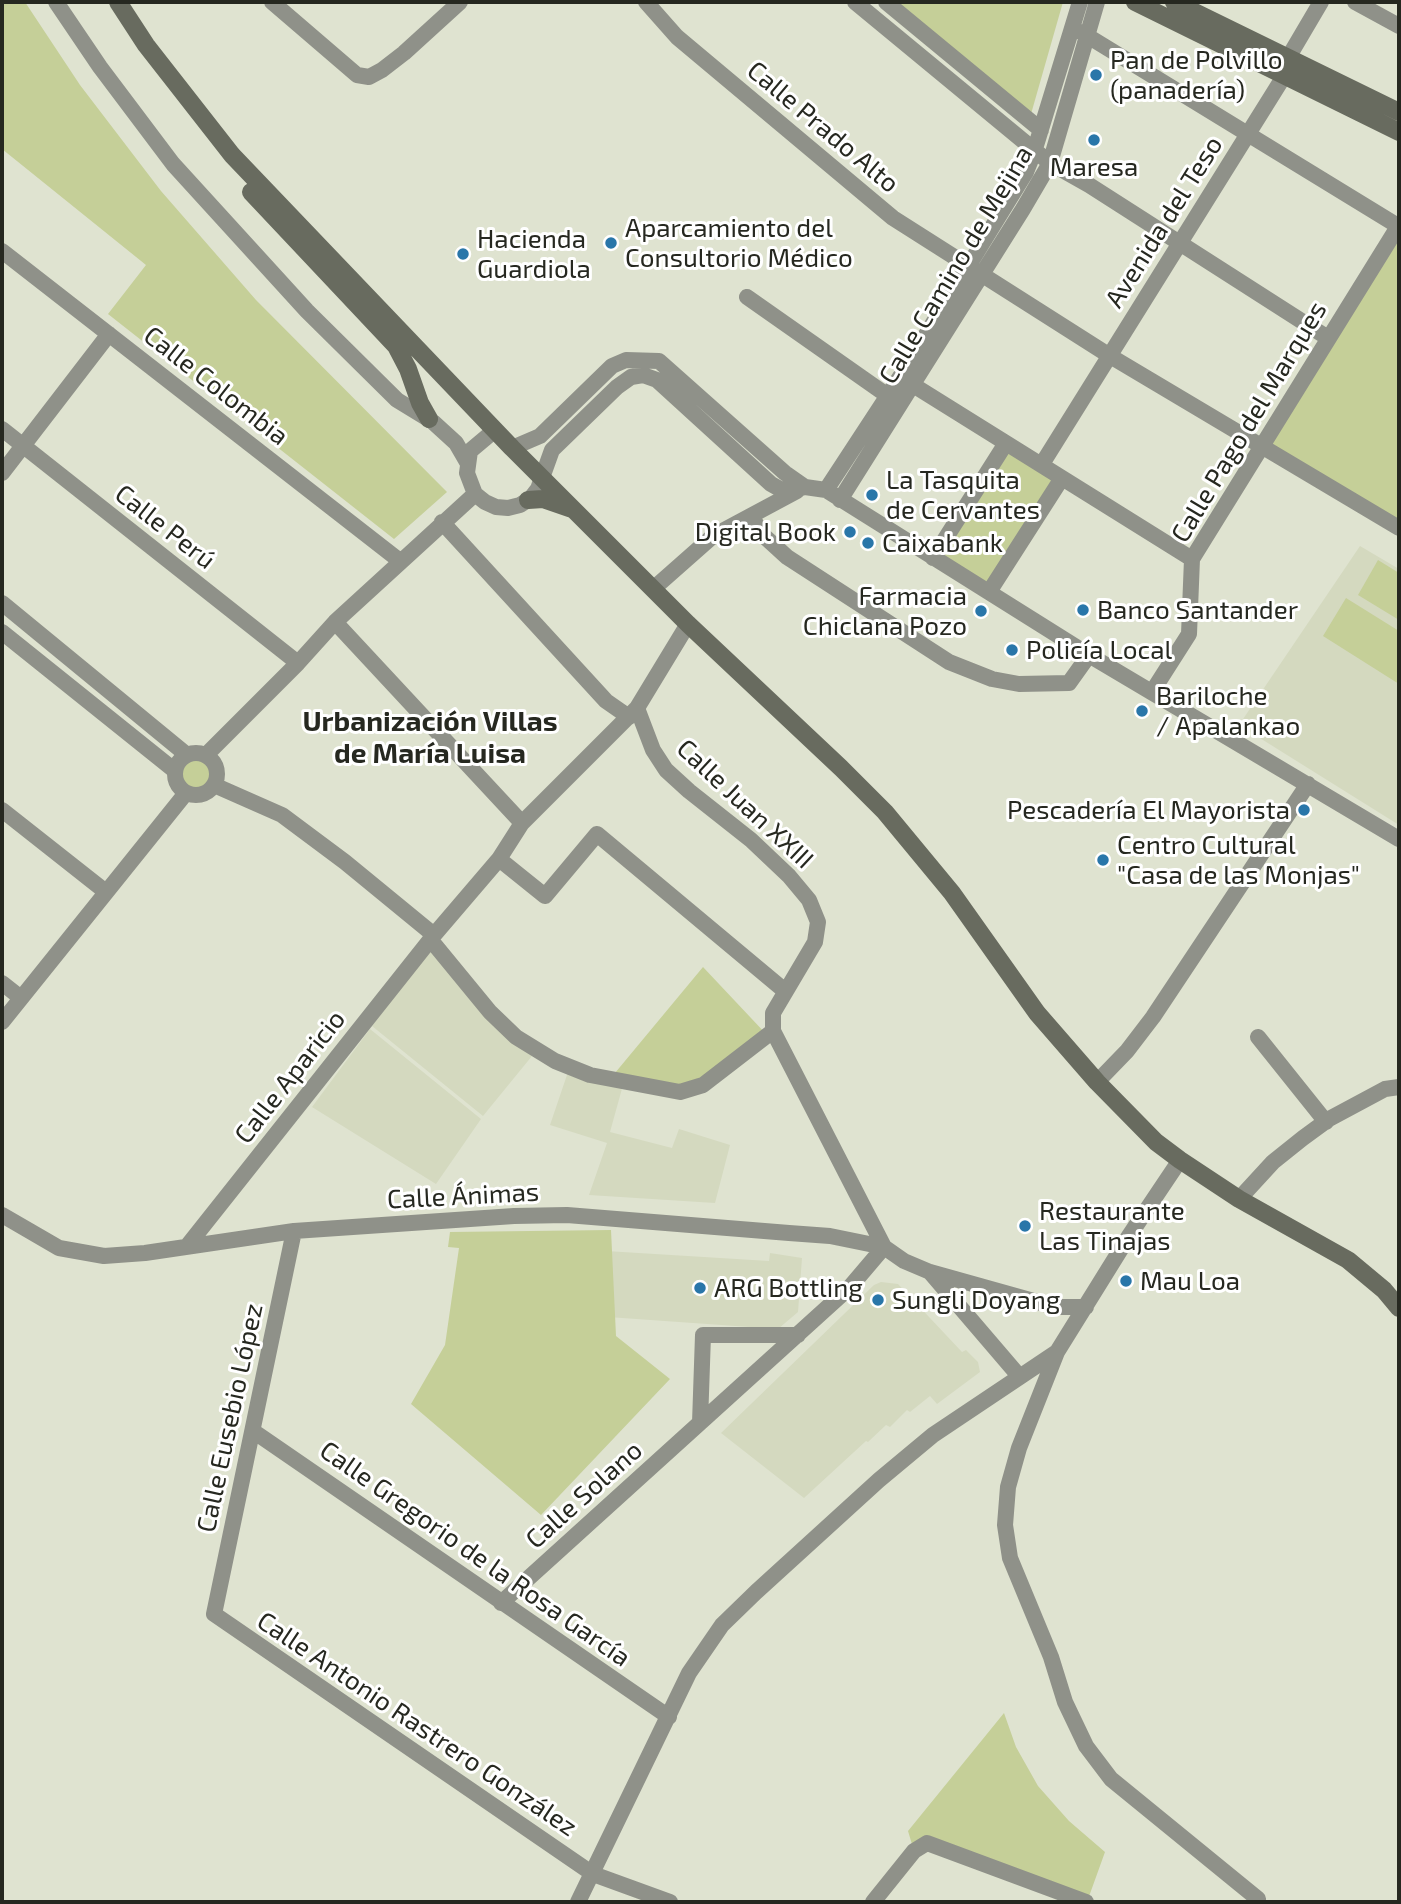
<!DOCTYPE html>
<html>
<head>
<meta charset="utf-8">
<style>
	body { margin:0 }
	#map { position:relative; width:1401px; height:1904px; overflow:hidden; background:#dfe3d0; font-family:"Exo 2",sans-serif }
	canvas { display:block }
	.frame { position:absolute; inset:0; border:4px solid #262820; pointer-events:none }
</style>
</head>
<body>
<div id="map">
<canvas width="1401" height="1904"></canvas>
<div class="frame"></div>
</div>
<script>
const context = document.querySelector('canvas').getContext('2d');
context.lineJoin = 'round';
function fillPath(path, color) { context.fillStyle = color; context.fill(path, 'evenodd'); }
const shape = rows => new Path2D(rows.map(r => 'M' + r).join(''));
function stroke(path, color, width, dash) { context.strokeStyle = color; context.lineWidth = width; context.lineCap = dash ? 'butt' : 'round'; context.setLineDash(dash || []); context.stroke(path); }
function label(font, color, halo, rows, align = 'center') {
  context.font = font + ' "Exo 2",sans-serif'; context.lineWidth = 6; context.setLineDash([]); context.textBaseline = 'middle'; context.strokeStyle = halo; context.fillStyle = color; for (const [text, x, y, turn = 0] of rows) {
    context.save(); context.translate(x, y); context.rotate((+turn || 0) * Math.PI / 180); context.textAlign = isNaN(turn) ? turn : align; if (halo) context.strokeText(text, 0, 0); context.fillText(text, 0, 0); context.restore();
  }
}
fillPath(shape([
	[1360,546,1399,569,1399,825,1239,725],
	[431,946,511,1040,532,1056,483,1116,372,1026],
	[370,1029,481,1119,436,1184,312,1107],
	[568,1072,623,1085,610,1132,672,1148,679,1129,730,1145,715,1203,589,1195,607,1143,550,1125],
	[606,1251,769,1261,770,1253,802,1258,798,1312,778,1329,608,1317],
	[881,1282,898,1284,962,1352,966,1350,978,1362,980,1372,937,1404,930,1396,910,1412,907,1410,890,1427,886,1425,868,1442,866,1441,804,1498,721,1433,874,1285]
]), '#d4d9bf');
fillPath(shape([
	[2,2,25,2,80,85,161,191,256,300,447,492,394,539,108,314,146,265,2,149],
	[896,2,1063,2,1031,114],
	[1399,225,1399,528,1260,447],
	[1006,443,1062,478,989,592,933,558],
	[1378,560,1399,573,1399,620,1358,595],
	[1346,598,1399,631,1399,684,1323,636],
	'177 774a18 18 0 1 1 36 0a18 18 0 1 1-36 0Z',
	[703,967,767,1035,681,1092,610,1079],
	[611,1230,616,1336,670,1379,541,1515,411,1404,445,1345,459,1248,448,1247,450,1232],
	[1004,1713,1016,1747,1038,1786,1069,1821,1105,1852,1087,1902,928,1843,914,1851,908,1831]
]), '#c5cf98');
stroke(shape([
	[56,2,100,67,173,164,307,311,397,400,433,422,456,443,467,462],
	[272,2,357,75,369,77,382,70,404,53,460,2],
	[646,2,677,37,893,218,1110,356,1399,528],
	[855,2,1050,163,1089,185,1328,338],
	[886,2,1041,130],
	[1355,2,1399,26],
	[1081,32,1398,226],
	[2,251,400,561],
	[747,297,888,396],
	[905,380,1192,559],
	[2,429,298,663],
	[495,430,470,451,467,473,475,494,485,502,496,507,508,508,520,505,531,498,538,489,552,450,617,387,631,377,643,375,657,380,771,484,780,489,793,490,805,487,826,490,1089,655,1399,839],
	[512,448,540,436,612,366,626,360,659,361,785,473,805,487],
	[1042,464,1281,81,1288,58,1321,2],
	[2,473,109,334],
	[826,490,900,377,1026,172,1034,152,1080,2],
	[840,500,1023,209,1050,163,1097,2],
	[751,516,764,536,787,557,949,662,992,679,1019,684,1069,683,1089,655],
	[442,522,606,701,629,717],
	[933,558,1006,443],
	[653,589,713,536,797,491],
	[989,592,1062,478],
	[2,603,187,755],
	[335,622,522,823],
	[2,632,174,770],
	[1152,692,1189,634,1192,559,1399,225],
	'175 774a21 21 0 1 1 42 0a21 21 0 1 1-42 0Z',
	[206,755,298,663,335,622,475,494],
	[214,785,282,815,345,862,434,935],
	[2,810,106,892],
	[499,859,545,896,597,834,785,991],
	[430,939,490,1012,516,1037,555,1061,590,1075,680,1092,703,1085,773,1031],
	[2,983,21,998],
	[2,1022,186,793],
	[1258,1037,1326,1122],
	[1097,1082,1127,1051,1153,1017,1308,784],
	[1180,1160,1129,1236,1057,1352,1019,1448,1008,1487,1005,1525,1010,1558,1051,1657,1065,1702,1086,1746,1111,1779,1258,1899,1257,1902],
	[1239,1199,1273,1162,1303,1138,1329,1119,1385,1089,1399,1087],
	[2,1215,59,1248,104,1256,145,1253,294,1231,514,1216,567,1215,789,1233,830,1236,884,1247,904,1261,930,1272,1055,1307,1086,1307],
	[294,1231,214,1614,593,1874,670,1902],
	[188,1245,434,935,499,859,522,823,637,708,688,624],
	[930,1272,1019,1376],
	[700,1423,703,1335,798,1335],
	[253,1431,669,1717],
	[501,1603,850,1287,884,1247,773,1031,773,1013,815,942,818,922,809,900,789,876,751,840,689,791,666,770,653,750,637,708],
	[578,1902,689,1673,722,1625,756,1592,879,1480,933,1435,1057,1352],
	[873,1902,914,1851,927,1843,1086,1902]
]), '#8f9189', 16);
stroke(shape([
	[118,2,146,45,232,155,512,448,688,624,841,768,885,812,952,893,1037,1013,1097,1082,1156,1142,1180,1160,1239,1199,1348,1260,1384,1290,1399,1308],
	[1135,2,1399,132],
	[1174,2,1399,112],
	[251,192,396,346,408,369,420,403,429,419],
	[528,500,543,499,572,509]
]), '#686b5f', 18);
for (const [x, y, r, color] of [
	[1096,75,7,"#2976a9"],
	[1094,140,7,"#2976a9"],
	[611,243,7,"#2976a9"],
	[463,254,7,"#2976a9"],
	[872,495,7,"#2976a9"],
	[850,532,7,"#2976a9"],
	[868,543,7,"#2976a9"],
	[1083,610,7,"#2976a9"],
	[981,611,7,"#2976a9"],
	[1012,650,7,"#2976a9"],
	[1142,711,7,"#2976a9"],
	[1304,810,7,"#2976a9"],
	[1103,860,7,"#2976a9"],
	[1025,1226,7,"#2976a9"],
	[1126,1281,7,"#2976a9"],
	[700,1288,7,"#2976a9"],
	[878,1300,7,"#2976a9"]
]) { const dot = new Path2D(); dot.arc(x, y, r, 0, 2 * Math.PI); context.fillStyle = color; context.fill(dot); stroke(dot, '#fff', 2.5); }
label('26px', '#262820', '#fff', [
	["Pan de Polvillo",1110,60],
	["(panadería)",1110,90],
	["Maresa",1094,167,"center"],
	["Aparcamiento del",625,228],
	["Consultorio Médico",625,258],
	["Hacienda",477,239],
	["Guardiola",477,269],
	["La Tasquita",886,480],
	["de Cervantes",886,510],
	["Digital Book",836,532,"right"],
	["Caixabank",882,543],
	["Farmacia",967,596,"right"],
	["Chiclana Pozo",967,626,"right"],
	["Banco Santander",1097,610],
	["Policía Local",1026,650],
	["Bariloche",1156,696],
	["/ Apalankao",1156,726],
	["Pescadería El Mayorista",1290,810,"right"],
	["Centro Cultural",1117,845],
	["\"Casa de las Monjas\"",1117,875],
	["Restaurante",1039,1211],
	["Las Tinajas",1039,1241],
	["Mau Loa",1140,1281],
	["ARG Bottling",714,1288],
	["Sungli Doyang",892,1300]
], 'left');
label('26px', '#262820', '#fff', [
	["Calle Prado Alto",823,127,40],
	["Avenida del Teso",1164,222,-58],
	["Calle Camino de Mejina",956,265,-59],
	["Calle Colombia",216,386,38],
	["Calle Pago del Marques",1249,422,-59],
	["Calle Perú",165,527,38],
	["Calle Juan XXIII",745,804,43],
	["Calle Aparicio",290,1077,-52],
	["Calle Ánimas",463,1196,-3],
	["Calle Eusebio López",230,1418,-78],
	["Calle Solano",584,1495,-42],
	["Calle Gregorio de la Rosa García",475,1554,35],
	["Calle Antonio Rastrero González",417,1724,34]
]);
label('bold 28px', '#262820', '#fff', [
	["Urbanización Villas",430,722],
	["de María Luisa",430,754]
]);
</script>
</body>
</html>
